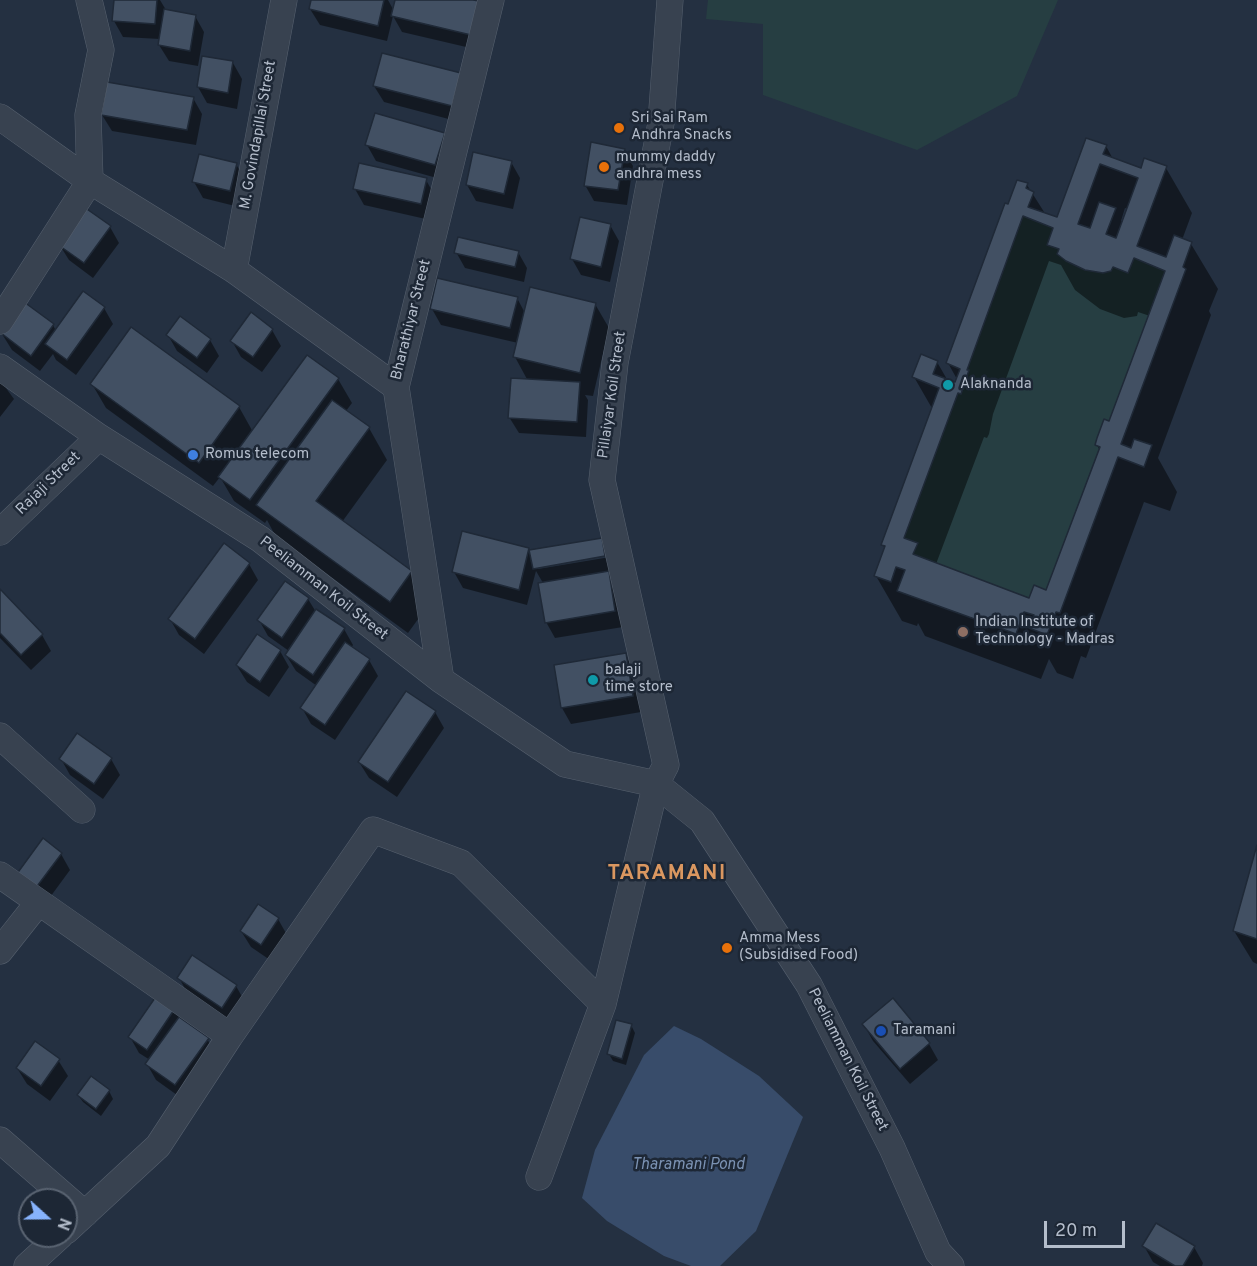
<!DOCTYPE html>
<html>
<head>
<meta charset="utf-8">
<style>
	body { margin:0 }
	#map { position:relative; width:1257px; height:1266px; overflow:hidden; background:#243041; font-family:Overpass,sans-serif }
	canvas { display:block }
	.north { position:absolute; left:18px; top:1188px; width:60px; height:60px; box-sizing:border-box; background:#1d2735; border:2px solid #596371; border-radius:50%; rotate:111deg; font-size:16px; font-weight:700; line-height:24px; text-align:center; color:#b4bdcb }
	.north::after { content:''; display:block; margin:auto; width:21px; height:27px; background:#87b3fd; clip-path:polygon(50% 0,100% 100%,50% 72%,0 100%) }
	.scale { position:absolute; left:1044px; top:1221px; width:81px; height:27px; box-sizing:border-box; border:3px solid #b4bdcb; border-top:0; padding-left:8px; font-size:18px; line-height:21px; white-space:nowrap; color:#b4bdcb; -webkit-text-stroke:4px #1d2735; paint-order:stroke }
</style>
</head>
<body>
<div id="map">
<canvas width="1257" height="1266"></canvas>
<div class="north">N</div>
<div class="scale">20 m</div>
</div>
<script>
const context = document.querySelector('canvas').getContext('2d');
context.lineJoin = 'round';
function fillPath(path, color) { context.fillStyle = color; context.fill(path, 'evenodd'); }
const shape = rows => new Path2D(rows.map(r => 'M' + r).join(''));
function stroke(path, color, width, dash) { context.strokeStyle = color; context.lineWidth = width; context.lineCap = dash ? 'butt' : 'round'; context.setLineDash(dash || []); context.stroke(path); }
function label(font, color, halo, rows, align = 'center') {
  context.font = font + ' Overpass,sans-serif'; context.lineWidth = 5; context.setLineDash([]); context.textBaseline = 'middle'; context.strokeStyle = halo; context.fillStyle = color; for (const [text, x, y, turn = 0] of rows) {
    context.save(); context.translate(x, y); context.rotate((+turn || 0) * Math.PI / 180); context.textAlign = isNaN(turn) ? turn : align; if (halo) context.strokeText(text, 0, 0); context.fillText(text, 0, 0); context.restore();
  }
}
fillPath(shape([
	[708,0,1058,0,1017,96,917,150,763,95,763,24,706,19],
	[1023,216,1053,228,1048,245,1059,249,1057,254,1066,261,1085,270,1103,273,1111,271,1113,267,1128,273,1134,258,1165,271,1046,590,1029,598,913,554,917,543,904,538,958,393,961,394,963,388,969,371,967,370]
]), '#263e42');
fillPath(shape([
	[674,1026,701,1039,759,1076,803,1117,756,1231,720,1266,691,1266,664,1256,607,1221,582,1198,595,1150,644,1055]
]), '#384c6a');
fillPath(shape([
	[115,0,160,0,166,10,195,16,204,32,198,66,169,61,159,45,160,39,123,37,114,21],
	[313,0,388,0,394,11,396,0,466,0,479,50,402,32,393,16,387,41,320,25,310,9],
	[233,63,242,79,237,109,207,103,198,87],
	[460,75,460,122,384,102,374,86],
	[193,98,202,114,196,145,112,131,102,115],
	[444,134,453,150,444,180,376,161,367,145],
	[1106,146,1113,159,1141,170,1166,168,1192,213,1182,240,1191,244,1218,289,1209,311,1211,315,1158,458,1177,492,1170,511,1144,502,1086,658,1081,656,1073,679,1057,673,1049,659,1041,679,925,636,918,623,917,626,902,621,876,576,885,549,883,545,933,410,914,377,937,362,948,381,956,384,958,381,948,363,1009,206,1027,185,1046,215,1057,219],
	[1125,208,1128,209,1123,222,1121,221],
	[1049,261,1061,265,1075,290,1100,309,1124,318,1137,316,1138,312,1150,316,1110,423,1097,445,1100,451,1047,592,1030,600,936,564,984,437,987,438,989,434,993,414],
	[624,150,633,166,627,205,594,201,585,185],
	[511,162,520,178,513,209,476,201,467,185],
	[236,164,245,180,239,207,203,198,194,182],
	[426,180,435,196,430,220,364,205,355,189],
	[610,225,619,241,610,282,581,275,572,259],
	[110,227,119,243,93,278,69,260,59,244],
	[456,252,518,252,527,268,524,282,465,268],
	[517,298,525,313,595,304,609,328,593,396,585,395,588,400,586,437,519,433,509,417,528,381,515,357,518,343,441,325,432,309],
	[104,308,113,324,76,375,56,360,53,354,40,371,12,350,2,334,53,325,56,331],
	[272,330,281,346,262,372,241,357,232,341],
	[168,335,210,340,219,356,207,373,177,351],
	[338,379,352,403,346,411,369,428,387,460,342,522,411,572,429,604,408,633,276,537,267,520,265,523,234,501,220,477,213,486,106,408,92,384,239,407,253,432],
	[0,380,14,399,0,417],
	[601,539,609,554,538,566,538,569,610,557,613,572,608,573,617,588,623,627,555,638,546,622,543,583,536,571,527,605,463,588,454,572,528,550],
	[249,564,258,580,204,654,179,635,170,619],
	[286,583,308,599,316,612,344,629,353,645,351,648,369,660,378,676,335,740,311,724,302,708,317,686,296,671,286,655,289,651,268,636,259,620],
	[0,591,42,635,51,651,31,670,0,638],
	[280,651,289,667,269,697,247,682,237,666],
	[625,654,634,670,641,712,571,724,562,708],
	[435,712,444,728,397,797,369,778,359,762],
	[61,759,111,759,120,775,103,799,70,775],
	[1257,850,1257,964,1253,962,1234,931],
	[61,854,70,870,45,904,27,891],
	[278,919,287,935,270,960,251,947,241,931],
	[179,978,236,986,245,1002,231,1023,188,994],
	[175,1008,181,1020,207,1039,217,1055,184,1100,156,1080,147,1064,150,1060,139,1053,130,1037],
	[631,1025,635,1033,626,1065,613,1061,609,1054],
	[864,1025,929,1044,938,1060,910,1084,873,1041],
	[58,1060,68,1076,50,1101,27,1084,17,1068],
	[109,1091,113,1099,101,1116,83,1102,78,1095],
	[1144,1246,1194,1247,1203,1263,1202,1266,1160,1266,1153,1262]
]), '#0007');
const building = shape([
	[114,0,157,0,155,24,112,21,114,0],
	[311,0,384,0,378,26,309,9,311,0],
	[395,0,473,0,479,1,471,35,391,16,395,0],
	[164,9,196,15,190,51,158,45,164,9],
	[382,53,461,73,452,106,373,86,382,53],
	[202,56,233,61,228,93,197,87,202,56],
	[107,82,194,97,187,130,101,115,107,82],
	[375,113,445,133,435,165,365,145,375,113],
	[1086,138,1107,145,1103,154,1141,168,1144,158,1167,166,1137,246,1166,257,1174,235,1192,242,1183,267,1186,269,1121,444,1131,448,1134,439,1152,445,1144,467,1118,457,1060,613,1056,612,1047,635,1029,628,1034,615,1024,612,1016,634,897,591,905,570,896,567,891,582,874,576,885,546,881,545,939,388,912,377,921,354,938,361,933,374,955,382,960,369,946,363,1005,203,1008,204,1017,180,1028,183,1026,188,1034,192,1028,207,1057,217,1086,138],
	[1100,164,1138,178,1116,238,1106,234,1116,208,1099,202,1090,228,1078,224,1100,164],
	[1023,216,1053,228,1047,245,1059,249,1057,254,1066,261,1085,270,1103,273,1111,271,1113,267,1128,273,1134,258,1165,271,1109,421,1104,419,1097,438,1095,445,1100,447,1046,590,1034,585,1029,598,913,554,918,543,904,538,958,393,961,394,969,370,967,370,1023,216],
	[591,142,625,149,618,190,584,186,591,142],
	[473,152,512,161,504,194,466,185,473,152],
	[199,154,237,163,230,191,192,182,199,154],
	[359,163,427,178,421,204,353,189,359,163],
	[84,207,111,226,84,263,57,244,84,207],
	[580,217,611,224,601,267,570,259,580,217],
	[458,237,519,251,515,267,454,253,458,237],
	[437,278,518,297,510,328,430,309,437,278],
	[530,287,596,303,580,373,513,357,530,287],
	[83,291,105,307,67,360,45,344,83,291],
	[24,302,54,324,31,356,1,333,24,302],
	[251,312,273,329,253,357,230,341,251,312],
	[180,316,211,339,197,358,166,335,180,316],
	[131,327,240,406,199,463,90,384,131,327],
	[307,355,339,378,250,500,218,477,307,355],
	[511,378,580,382,577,422,508,418,511,378],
	[332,400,370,427,316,501,412,571,390,602,256,505,332,400],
	[462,531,529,548,519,590,452,572,462,531],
	[602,538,605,556,533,569,529,550,602,538],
	[224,543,250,563,195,639,168,619,224,543],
	[609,571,615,611,545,623,538,583,609,571],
	[285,581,309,598,282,638,257,620,285,581],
	[0,589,43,634,21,655,0,633,0,589],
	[316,609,345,628,313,675,285,655,316,609],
	[257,634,281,650,260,682,236,665,257,634],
	[345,642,370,659,325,725,300,708,345,642],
	[626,653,633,696,561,708,554,665,626,653],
	[406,691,436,711,388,782,358,762,406,691],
	[77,733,112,758,94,784,59,759,77,733],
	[43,838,62,853,35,889,16,875,43,838],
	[1257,845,1257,939,1233,931,1257,845],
	[258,904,279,918,261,945,240,931,258,904],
	[192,955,237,985,222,1008,177,978,192,955],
	[157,995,176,1007,147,1050,128,1037,157,995],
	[893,998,930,1043,900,1069,862,1024,893,998],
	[179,1017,209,1038,175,1085,145,1064,179,1017],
	[616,1020,632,1024,622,1059,607,1054,616,1020],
	[35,1041,60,1059,41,1086,16,1068,35,1041],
	[91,1076,110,1090,96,1109,77,1095,91,1076],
	[1156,1223,1195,1246,1183,1266,1175,1266,1142,1246,1156,1223]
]);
fillPath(building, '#425063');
stroke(building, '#1f2937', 1.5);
const minor = shape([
	[0,117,90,181,234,270,396,387],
	[234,270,284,0],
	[0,321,90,181,88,115,101,50,89,0],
	[0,367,99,437,260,539,441,680,565,764,656,784,702,821,809,985,892,1148,938,1252,951,1266],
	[0,532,99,437],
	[441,680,396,387,491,0],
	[0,736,82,810],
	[0,875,230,1036],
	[0,951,38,903],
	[0,1140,85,1214],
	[539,1177,603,1004,656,784,666,765,602,480,615,363,661,123,670,0],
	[66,1231,158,1146,230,1036,373,830,461,863,603,1004],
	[27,1266,60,1236]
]);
stroke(minor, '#56606e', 27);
stroke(minor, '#384250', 26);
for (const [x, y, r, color] of [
	[619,128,6,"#e8710a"],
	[604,167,6,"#e8710a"],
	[948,385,6,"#0f9aa8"],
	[193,455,6,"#3f7fe0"],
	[963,632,6,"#8d6e63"],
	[593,680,6,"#0f9aa8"],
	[727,948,6,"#e8710a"],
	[881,1031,6,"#1a4fb4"]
]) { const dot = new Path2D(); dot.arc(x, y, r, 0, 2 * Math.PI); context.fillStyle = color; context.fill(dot); stroke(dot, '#1d2735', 2); }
label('15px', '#b4bdcb', '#1d2735', [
	["Sri Sai Ram",631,119],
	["Andhra Snacks",631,136],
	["mummy daddy",616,158],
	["andhra mess",616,175],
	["Alaknanda",960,385],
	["Romus telecom",205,455],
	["Indian Institute of",975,623],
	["Technology - Madras",975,640],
	["balaji",605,671],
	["time store",605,688],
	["Amma Mess",739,939],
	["(Subsidised Food)",739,956],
	["Taramani",893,1031]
], 'left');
label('15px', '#b4bdcb', '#1d2735', [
	["M. Govindapillai Street",259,135,-80],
	["Bharathiyar Street",412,320,-76],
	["Pillaiyar Koil Street",613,395,-82],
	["Rajaji Street",49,484,-44],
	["Peeliamman Koil Street",323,589,38],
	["Peeliamman Koil Street",847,1060,63]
]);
label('italic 16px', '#7b92b3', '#1d2735', [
	["Tharamani Pond",688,1166]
]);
context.letterSpacing = '1.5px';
label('bold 21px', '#da9760', '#1d2735', [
	["TARAMANI",667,875]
]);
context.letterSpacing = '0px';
</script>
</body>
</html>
